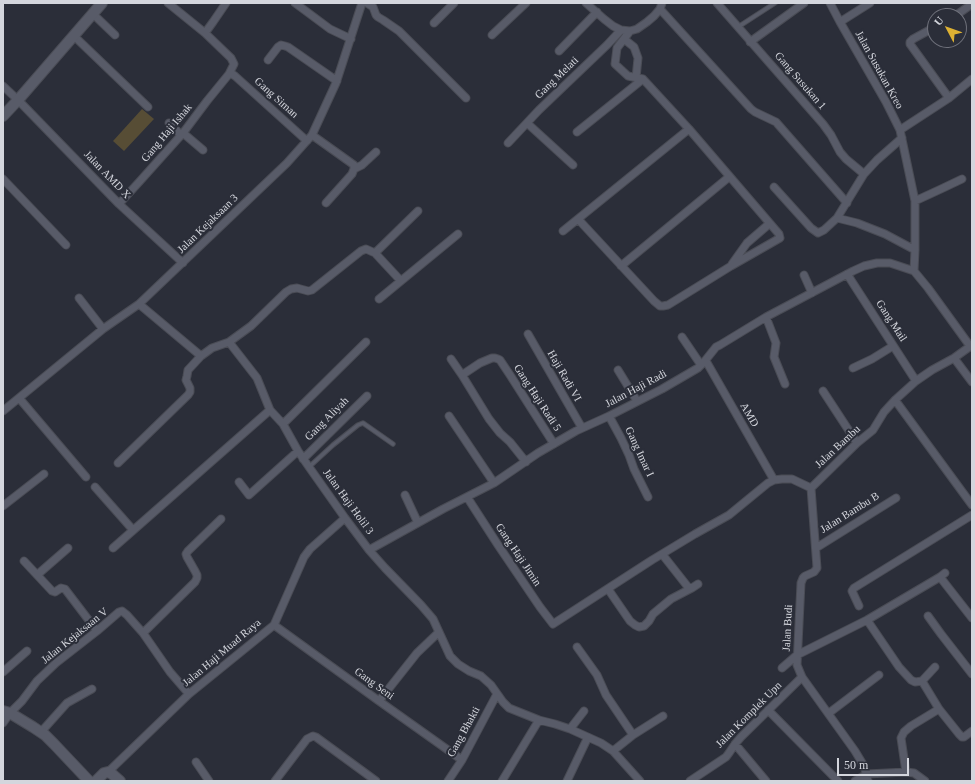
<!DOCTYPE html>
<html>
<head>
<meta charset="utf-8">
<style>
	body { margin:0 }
	#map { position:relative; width:975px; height:784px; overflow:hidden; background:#2b2e39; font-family:Georgia,serif }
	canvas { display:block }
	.frame { position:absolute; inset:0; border:4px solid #d4d6dd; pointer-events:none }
	.north { position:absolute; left:927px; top:8px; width:40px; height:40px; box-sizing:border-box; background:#2b2e39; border:1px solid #6f717b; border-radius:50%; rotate:311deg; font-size:11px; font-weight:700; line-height:16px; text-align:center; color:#d4d6dd }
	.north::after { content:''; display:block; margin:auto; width:14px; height:18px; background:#ddb133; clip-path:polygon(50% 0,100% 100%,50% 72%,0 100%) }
	.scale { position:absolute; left:837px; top:758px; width:72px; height:18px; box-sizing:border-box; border:2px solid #d4d6dd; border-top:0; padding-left:5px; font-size:12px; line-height:14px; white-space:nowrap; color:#d4d6dd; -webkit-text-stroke:3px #2b2e39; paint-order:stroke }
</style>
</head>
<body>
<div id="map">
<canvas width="975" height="784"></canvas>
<div class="frame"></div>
<div class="north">U</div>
<div class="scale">50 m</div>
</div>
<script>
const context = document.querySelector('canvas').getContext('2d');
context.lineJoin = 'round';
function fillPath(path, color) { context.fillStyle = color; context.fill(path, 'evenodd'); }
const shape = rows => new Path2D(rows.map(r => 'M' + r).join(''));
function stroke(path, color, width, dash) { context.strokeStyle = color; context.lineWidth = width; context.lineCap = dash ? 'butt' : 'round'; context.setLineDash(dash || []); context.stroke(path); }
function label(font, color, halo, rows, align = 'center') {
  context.font = font + ' Georgia,serif'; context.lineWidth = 4; context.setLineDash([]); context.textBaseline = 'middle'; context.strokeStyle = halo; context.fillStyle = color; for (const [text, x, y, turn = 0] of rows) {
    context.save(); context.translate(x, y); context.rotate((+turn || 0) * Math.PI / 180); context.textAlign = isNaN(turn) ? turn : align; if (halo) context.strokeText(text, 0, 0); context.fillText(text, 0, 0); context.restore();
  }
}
fillPath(shape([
	[142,109,154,119,124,151,113,141]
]), '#574d35');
const lane = shape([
	[738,27,775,3],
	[309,467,333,445,358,425,363,423,393,444]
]);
const street = shape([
	[295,3,330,29,351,39],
	[367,3,373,7,376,15,378,17,383,20,399,31,466,98],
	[586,3,604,19,613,26,621,30,630,31,637,29,647,22,654,16,660,9,662,3],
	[717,3,823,124,831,135,840,152,846,159,864,174],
	[830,3,840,22,886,102,900,130,915,201,915,250,914,271,928,288,970,346],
	[660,9,751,109,755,112,776,122,847,203],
	[93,14,115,35],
	[955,16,972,4],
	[840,22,870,3],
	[434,23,454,3],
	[935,27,913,39,910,42,910,44,949,98],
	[630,31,617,48,615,64,628,76,643,79,689,129],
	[205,33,213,22,226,3],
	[492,35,526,3],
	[74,36,148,107],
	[624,39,634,47,638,58,636,78],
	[750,42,804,3],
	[559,51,597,12],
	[268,60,278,47,281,45,285,46,288,47,337,81],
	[229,74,232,74,235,76,307,141],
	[3,86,18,100,119,204,183,263],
	[169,123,181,135],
	[527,123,573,165],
	[900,130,949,98,972,79],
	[577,132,643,79],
	[183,133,203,150],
	[312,135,354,165,354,169,352,174,326,203],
	[508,143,539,110,607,45,621,30],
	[354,169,362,165,376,152],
	[3,179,66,245],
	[774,187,811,228,818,233,824,230,837,218,864,174,877,160,902,138],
	[915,201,941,189,962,179],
	[119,204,140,181,183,133,207,101,229,74,234,64,231,58,205,33,168,3],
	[837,218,857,223,885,234,915,250],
	[563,231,689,129,779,234,780,238,731,266,668,305,663,306,660,306,654,301,578,219],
	[375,253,418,211],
	[732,264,747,243,769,224],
	[621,266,729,177],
	[847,274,916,381],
	[804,275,812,293],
	[401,281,375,253,366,249,361,251,312,290,308,291,297,288,291,289,286,292,251,326,229,342,257,378,270,410,283,424,298,451,309,467,345,518,369,550,385,568,421,605,433,619,450,656,458,664,469,671,481,676,491,685,503,702,509,708,539,720,555,724,570,729,601,743,613,751,640,781],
	[79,298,103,329],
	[379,299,458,234],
	[139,304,201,356,212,348,229,342],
	[766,317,776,343,774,357,785,384],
	[528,334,582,428],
	[682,337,701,365],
	[954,358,972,382],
	[451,359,462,375,489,419,500,433,510,442,526,462],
	[706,361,774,480],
	[853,368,872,359,893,346],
	[618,370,637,401],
	[462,375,480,363,492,358,495,358,498,359,500,360,510,375,554,444],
	[823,391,857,443],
	[19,398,86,477],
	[895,400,972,505],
	[3,411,103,329,139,304,287,163,312,135,336,83,362,3],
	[449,416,494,483],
	[609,416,621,438,629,455,634,469,648,497],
	[283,424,366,342],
	[303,459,367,396],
	[118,463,188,395,190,392,190,388,186,380,187,376,188,370,201,356],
	[239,482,249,495,298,451],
	[95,487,133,530],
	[811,488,817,568,814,572,805,576,803,578,801,583,797,665,802,677,855,751,864,766,868,781],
	[811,488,857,443,873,430,884,412,895,400,916,381,932,370,954,358,972,345],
	[405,495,418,523],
	[467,497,498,545,540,607,553,624,652,560,695,534,729,515,768,483,774,480,782,479,792,479,811,488],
	[3,506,44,474],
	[113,548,270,410],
	[816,548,896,498],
	[369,550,443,509,494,483,538,453,576,431,609,416,662,389,698,368,704,362,716,347,720,345,766,317,853,271,864,266,877,263,890,263,914,271],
	[662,554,688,587,692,588,698,584],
	[24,561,52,591,55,592,61,588,65,589,97,631],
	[37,575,68,548],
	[940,577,972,618],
	[608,589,630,621,635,625,639,627,644,626,649,621,653,614,671,599,692,588],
	[859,606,852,591,854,588,972,515],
	[928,616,941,634,972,674],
	[867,620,899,667,911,680,915,682,922,681,935,667],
	[274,625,379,701,462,760],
	[143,633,195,582,197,578,197,575,195,571,187,557,186,554,188,551,221,519],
	[577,647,597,675,606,695,633,735],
	[782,668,797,655,867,620,940,577,945,573],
	[3,672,27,651],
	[922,681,939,709,959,734,962,737,964,737,972,731],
	[379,701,417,653,439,632],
	[768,710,838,781],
	[829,713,879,675],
	[3,723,10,713,22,701,37,681,56,663,97,631,119,612,122,611,127,615,143,633,170,672,189,694],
	[570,729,584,711],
	[41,732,67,703,92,689],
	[735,744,766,781],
	[613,751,633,735,663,716],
	[196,762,209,781],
	[108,772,189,694,274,625,304,557,310,549,345,518],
	[275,781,307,739,313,736,316,737,376,781],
	[448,781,462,760,497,694],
	[502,781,539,720],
	[567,781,588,737],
	[690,781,726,757,729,753,735,744,741,737,802,677],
	[855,781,867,774,906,772],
	[925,781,914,773,906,772,901,738,904,732,911,726,939,709]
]);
const secondary = shape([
	[3,116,18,100,102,3],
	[3,711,10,713,33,727,45,735,54,744,89,781],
	[96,781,104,773,108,772,112,774,120,781]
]);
stroke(lane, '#4a4c55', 5.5);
stroke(street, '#4a4c55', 9);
stroke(secondary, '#4a4c55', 12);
stroke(lane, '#585b68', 3.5);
stroke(street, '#585b68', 7);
stroke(secondary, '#585b68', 10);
label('11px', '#d4d6dd', '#2b2e39', [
	["Jalan Susukan Kreo",879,70,61],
	["Gang Melati",557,78,-44],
	["Gang Susukan 1",800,81,49],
	["Gang Siman",276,98,42],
	["Gang Haji Ishak",167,133,-50],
	["Jalan AMD X",107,175,46],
	["Jalan Kejaksaan 3",208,224,-44],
	["Gang Mail",891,321,57],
	["Haji Radi VI",564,376,60],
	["Jalan Haji Radi",636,389,-28],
	["Gang Haji Radi 5",537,398,57],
	["AMD",749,415,60],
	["Gang Aliyah",327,419,-45],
	["Jalan Bambu",838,447,-43],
	["Gang Imar I",639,452,65],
	["Jalan Haji Holil 3",348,502,54],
	["Jalan Bambu B",850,513,-32],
	["Gang Haji Jimin",518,555,56],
	["Jalan Budi",788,628,-87],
	["Jalan Kejaksaan V",75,636,-39],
	["Jalan Haji Muad Raya",222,653,-40],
	["Gang Seni",374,684,36],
	["Jalan Komplek Upn",749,715,-45],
	["Gang Bhakti",464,732,-61]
]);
</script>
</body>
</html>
